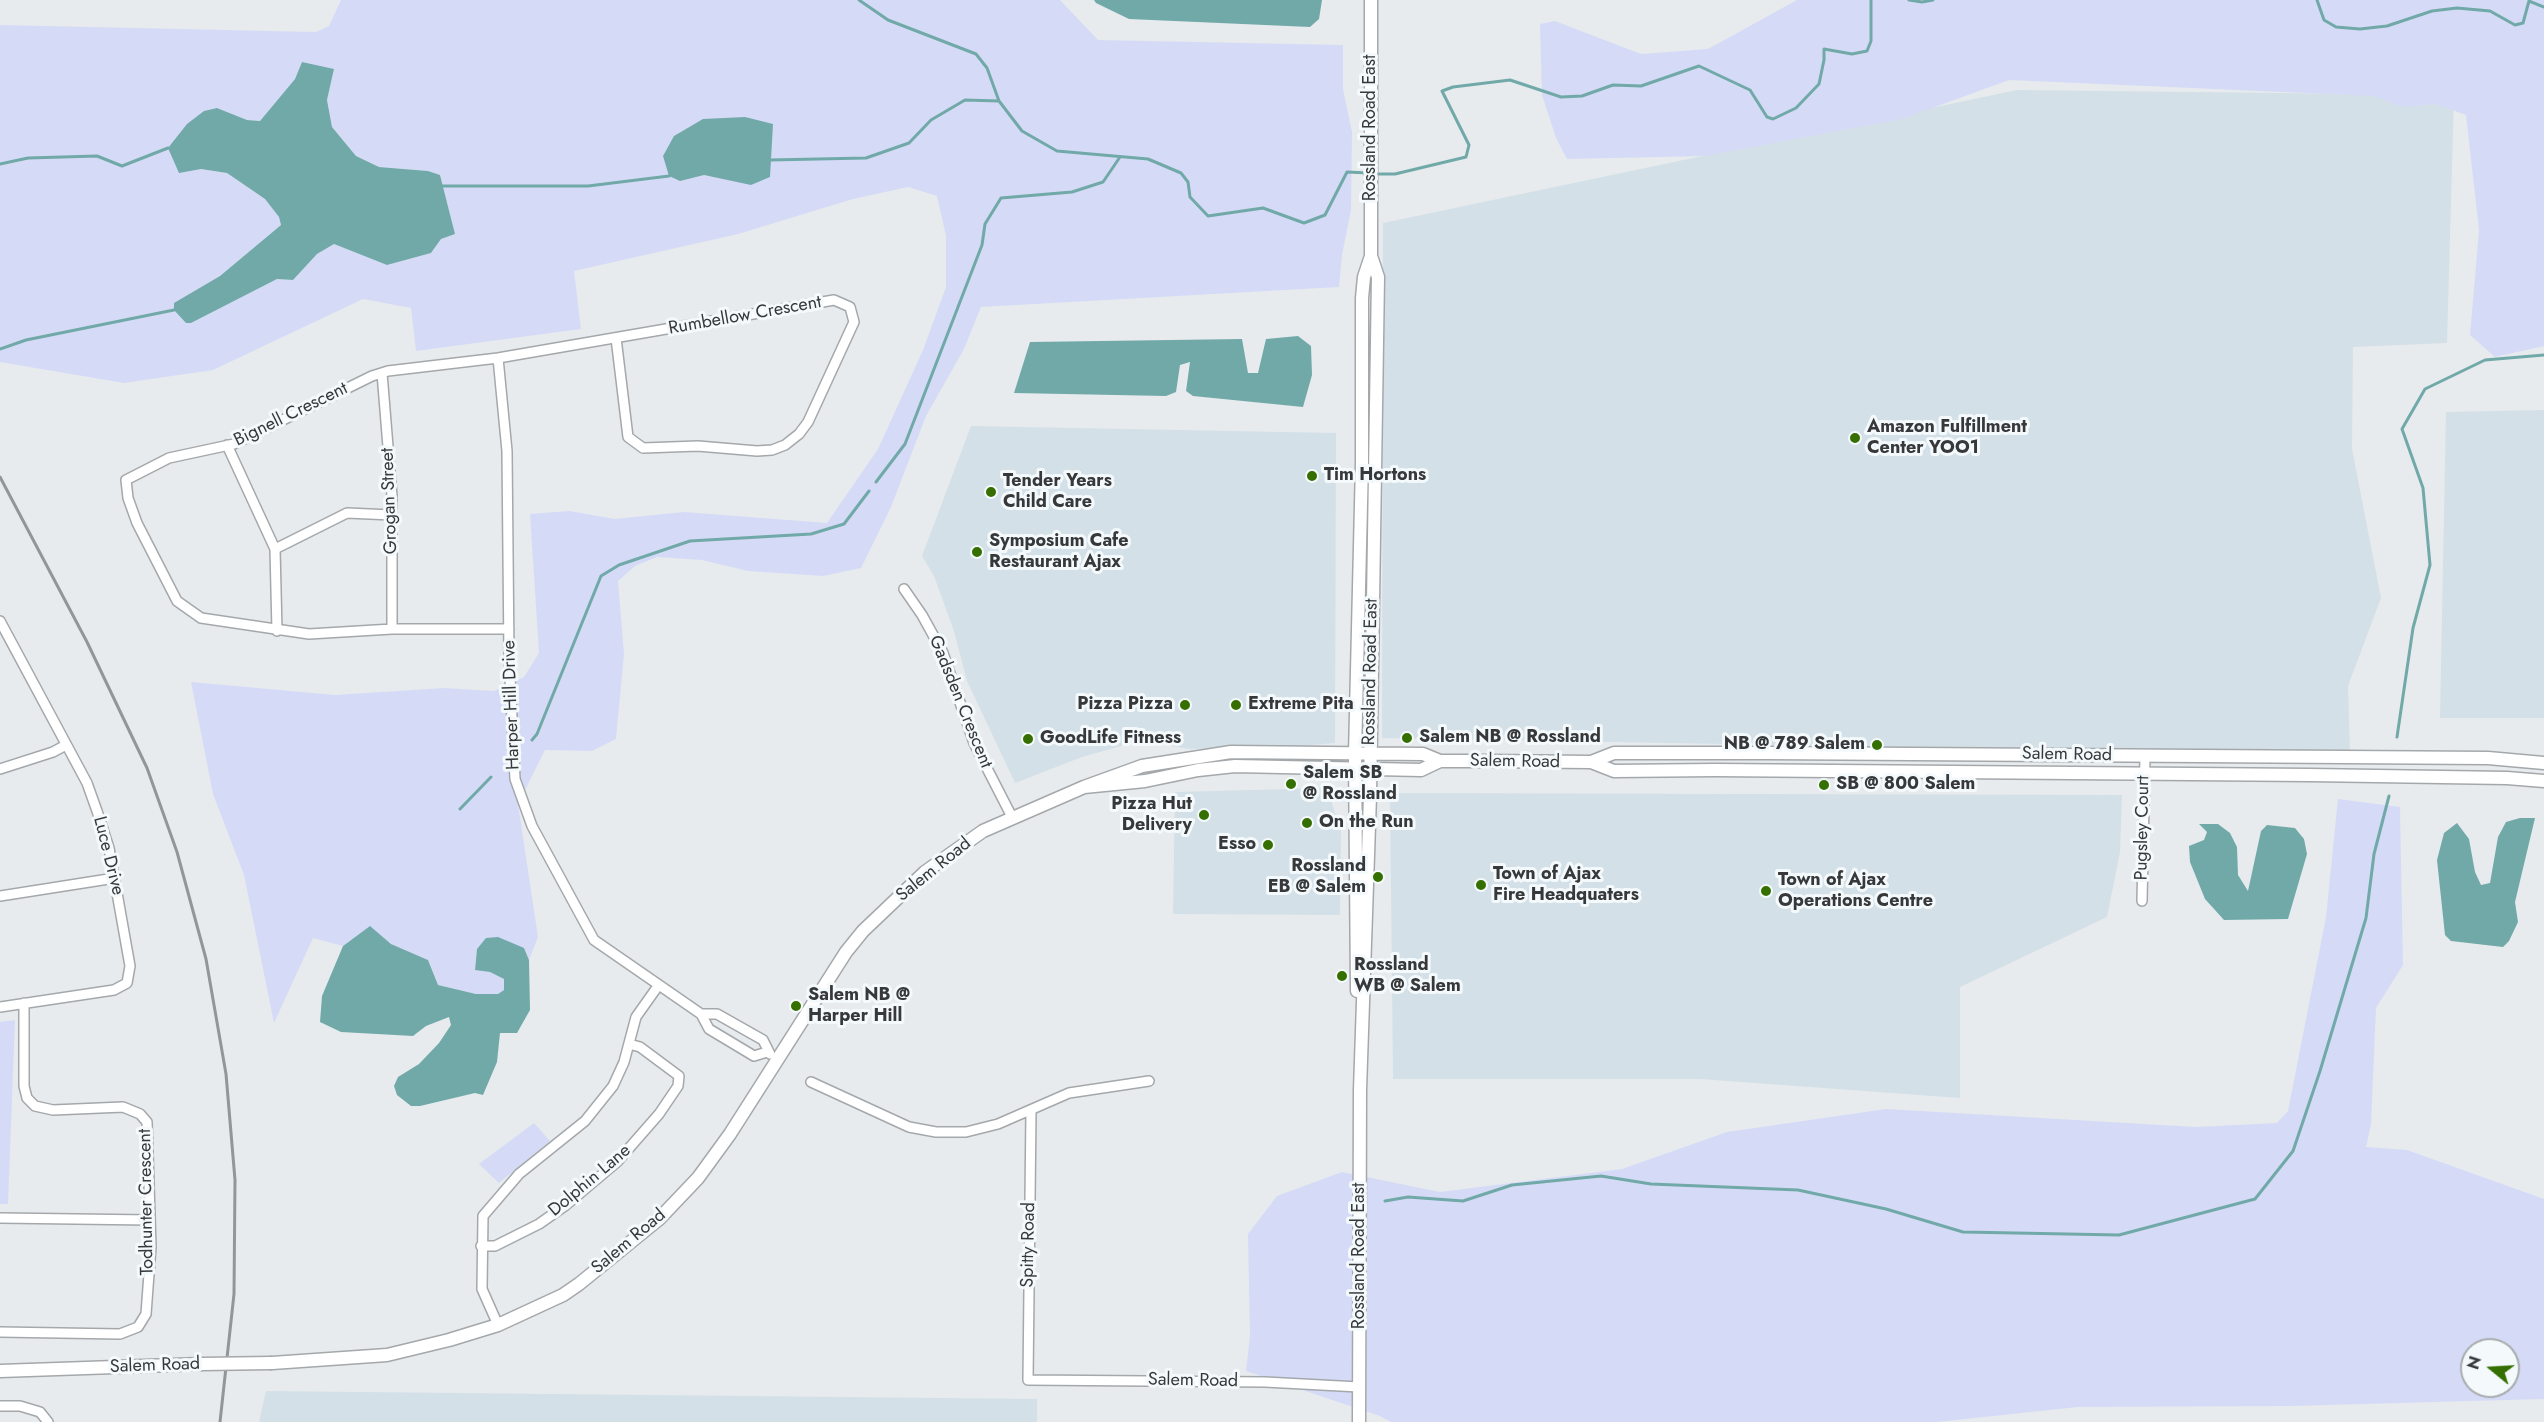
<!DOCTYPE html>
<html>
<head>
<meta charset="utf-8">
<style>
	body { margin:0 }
	#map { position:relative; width:2544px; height:1422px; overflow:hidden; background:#e7ebee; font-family:Jost,sans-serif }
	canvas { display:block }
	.north { position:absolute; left:2460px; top:1338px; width:60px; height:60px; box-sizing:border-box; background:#f4f9fc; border:2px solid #a8acae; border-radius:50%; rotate:288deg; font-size:16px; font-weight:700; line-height:24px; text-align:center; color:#363839 }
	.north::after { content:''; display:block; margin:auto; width:21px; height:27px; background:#356f00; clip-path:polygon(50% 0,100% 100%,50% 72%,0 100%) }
</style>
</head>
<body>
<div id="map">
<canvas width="2544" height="1422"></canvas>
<div class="north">N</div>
</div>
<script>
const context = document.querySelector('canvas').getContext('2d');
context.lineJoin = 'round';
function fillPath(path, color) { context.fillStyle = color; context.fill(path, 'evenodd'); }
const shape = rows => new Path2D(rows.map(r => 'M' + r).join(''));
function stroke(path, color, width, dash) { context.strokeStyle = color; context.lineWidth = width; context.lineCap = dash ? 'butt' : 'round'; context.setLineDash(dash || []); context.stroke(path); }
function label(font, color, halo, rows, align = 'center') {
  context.font = font + ' Jost,sans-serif'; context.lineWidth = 6; context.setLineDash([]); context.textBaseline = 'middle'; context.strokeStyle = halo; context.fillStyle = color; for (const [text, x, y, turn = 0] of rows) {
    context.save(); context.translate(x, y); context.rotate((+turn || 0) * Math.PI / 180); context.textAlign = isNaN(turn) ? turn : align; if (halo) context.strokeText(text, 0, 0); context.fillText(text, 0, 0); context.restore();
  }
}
fillPath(shape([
	[2017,90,2454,95,2447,343,2353,347,2352,449,2381,598,2348,686,2350,755,1382,738,1383,223],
	[2544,410,2544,718,2440,718,2446,412],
	[971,426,1336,433,1335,743,1287,747,1190,749,1139,741,1082,757,1015,783,967,681,954,631,934,576,922,556],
	[1327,788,1341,832,1340,915,1173,914,1175,792],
	[1390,793,2122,795,2120,852,2107,917,1960,987,1960,1098,1700,1079,1393,1079],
	[266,1391,1037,1399,1037,1422,259,1422]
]), '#d4e0e7');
fillPath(shape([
	[341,0,1060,0,1098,40,1343,45,1343,89,1352,132,1351,210,1342,255,1339,287,981,307,964,349,926,416,891,507,861,568,823,576,748,571,702,560,657,557,635,566,618,581,624,654,616,739,592,751,545,750,518,804,538,937,529,960,524,948,477,949,475,969,490,972,504,979,504,990,498,994,476,994,438,985,428,960,391,944,369,927,343,946,313,938,274,1023,244,875,213,794,191,682,335,695,444,688,494,691,524,677,539,653,530,514,569,511,615,519,684,512,827,523,878,449,923,350,946,287,946,236,937,196,908,187,853,199,738,234,574,271,581,329,416,351,411,308,363,299,213,370,124,383,0,362,0,25,316,32,329,26],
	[302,62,334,70,327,100,332,127,356,156,379,167,428,171,440,175,455,234,441,239,431,253,387,265,334,244,317,254,293,280,277,279,191,323,186,323,175,303,220,276,281,225,279,217,265,199,227,173,201,169,217,108,247,120,260,121,295,79],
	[770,160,770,177,751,184,704,175],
	[1797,0,2544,0,2544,346,2495,357,2470,335,2479,230,2466,115,2436,104,2402,107,2374,96,2009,80,1902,119,1705,156,1567,159,1556,138,1542,95,1540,24,1555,21,1641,54,1708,49],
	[2338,799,2400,807,2403,965,2376,1008,2371,1125,2366,1147,2407,1150,2544,1199,2544,1399,2291,1406,2078,1407,1937,1422,1391,1422,1380,1416,1246,1371,1250,1336,1248,1234,1277,1196,1342,1172,1440,1192,1622,1169,1727,1132,1886,1109,2196,1127,2277,1123,2288,1111,2326,917],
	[2472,1350,2508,1350,2508,1386,2472,1386],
	[15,1020,8,1204,0,1204,0,1022],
	[534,1123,550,1141,499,1183,479,1164]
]), '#d5dbf7');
fillPath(shape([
	[1094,0,1322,0,1319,19,1310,27,1129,19,1096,3],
	[302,62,334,69,327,100,332,127,356,156,379,167,428,171,440,175,455,234,441,239,431,253,387,265,334,244,317,254,293,280,277,279,191,323,186,323,174,310,174,303,220,276,281,225,279,217,265,199,227,173,201,169,179,173,168,148,187,124,204,111,217,108,247,120,260,121,295,79],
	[745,117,773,124,770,177,751,185,704,175,680,181,669,176,663,156,674,136,703,119],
	[1298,336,1311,346,1312,375,1303,407,1193,396,1186,391,1190,362,1180,365,1176,392,1166,396,1014,393,1030,342,1242,339,1248,373,1258,373,1266,339],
	[2520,818,2535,818,2515,902,2518,922,2509,941,2503,947,2451,941,2445,935,2437,860,2444,833,2457,823,2469,839,2475,872,2481,885,2490,883,2498,837,2506,822],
	[2199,824,2218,824,2230,833,2237,847,2238,875,2248,891,2261,831,2267,825,2295,828,2304,839,2307,854,2288,919,2224,920,2205,899,2190,862,2189,846,2204,840,2207,832],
	[370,926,391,944,428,960,438,985,476,994,498,994,504,990,504,979,490,972,475,970,477,949,486,938,498,937,524,948,529,960,530,1010,517,1033,500,1033,497,1062,483,1095,475,1093,420,1106,411,1106,397,1095,394,1086,398,1077,419,1064,439,1043,451,1025,449,1017,426,1026,413,1036,341,1032,320,1022,322,996,343,946]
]), '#71a9a9');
stroke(shape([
	[859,0,888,20,976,54,987,68,999,101,1022,131,1057,151,1148,159,1181,173,1188,182,1190,197,1208,216,1263,208,1304,223,1325,215,1347,172,1369,173],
	[1909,0,1922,2,1933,0],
	[2317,0,2324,20,2336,27,2360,29,2387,26,2432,11,2457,8,2490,11,2515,25,2523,23,2529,1,2544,7],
	[770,160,866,158,909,143,931,120,965,100,999,101],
	[0,164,28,158,97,156,122,166,168,148],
	[1375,174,1395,174,1466,157,1469,145,1442,91,1453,87,1510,80,1561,97,1582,96,1613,85,1641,86,1699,66,1750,90,1767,117,1773,119,1796,108,1819,84,1824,60,1824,49,1852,54,1867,51,1871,41,1871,0],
	[442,186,588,186,669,176],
	[0,349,26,340,174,310],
	[876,482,905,444,982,245,985,224,1001,198,1072,192,1103,182,1120,157],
	[2397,737,2413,628,2430,565,2423,488,2402,429,2425,389,2485,360,2544,355],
	[532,740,537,734,601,576,619,565,690,541,811,534,844,524,869,491],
	[460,809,491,777],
	[1385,1201,1408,1197,1463,1201,1512,1185,1601,1176,1651,1184,1798,1190,1886,1209,1963,1232,2119,1235,2255,1199,2293,1151,2320,1071,2366,918,2374,854,2389,796]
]), '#71a9a9', 3);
const street = shape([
	[498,358,507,451,509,657,515,779,532,826,594,940,701,1014,709,1029,754,1056,767,1052],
	[382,373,392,496,392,629],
	[227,445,275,549,277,631],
	[275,549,347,513,392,515],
	[904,589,922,615,943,653,974,743,1012,817],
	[0,621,87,783,97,811,109,848,130,966,127,983,114,990,0,1007],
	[509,629,392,629,309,634,201,618,177,601,137,523,128,498,126,480,169,458,234,444,372,376,388,371,498,358,834,300,850,307,854,322,808,422,799,434,785,445,772,450,757,451,698,446,643,448,628,437,616,338],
	[0,769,53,752,66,745],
	[0,896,115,878],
	[2142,901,2145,756],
	[701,1014,717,1014,763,1040,770,1054],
	[811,1082,909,1127,936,1132,966,1132,998,1124,1069,1093,1149,1081],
	[1031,1110,1028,1380,1265,1382,1359,1387],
	[0,1218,150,1220],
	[481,1246,495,1246,539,1224,566,1205,617,1162,659,1114,678,1086,679,1076,640,1047,629,1044],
	[498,1325,482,1289,483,1216,519,1174,585,1121,613,1086,624,1062,636,1017,658,986],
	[0,1332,120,1334,138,1327,146,1314,151,1247,147,1122,140,1114,123,1107,53,1110,35,1106,27,1098,24,1086,24,1003],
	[0,1406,20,1406,40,1412,48,1422]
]);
const secondary = shape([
	[1591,762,1614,753,1768,753,2488,758,2544,763],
	[1084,787,1145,781,1198,770,1235,766,1421,770,1440,761,1486,761,1591,762,1614,771,1715,770,2310,775,2507,778,2544,781],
	[1357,991,1355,754,1362,463,1362,298,1364,277,1371,256,1371,0],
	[272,1363,387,1355,449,1340,498,1325,563,1295,579,1284,659,1219,698,1178,730,1134,846,952,863,931,925,872,983,831,1084,787,1142,766,1231,752,1423,754,1440,761],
	[0,1371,201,1364],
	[1359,1422,1360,1090,1370,796,1378,277,1371,256]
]);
stroke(street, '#a4a8ab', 12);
stroke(secondary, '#a4a8ab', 15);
stroke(street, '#fff', 9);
stroke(secondary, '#fff', 12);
stroke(shape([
	[0,477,87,642,147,768,177,852,206,959,226,1074,235,1180,234,1294,220,1422]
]), '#939698', 3);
const secondaryBridge = shape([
	[201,1364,272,1363]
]);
stroke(secondaryBridge, '#a4a8ab', 15, []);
stroke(secondaryBridge, '#fff', 12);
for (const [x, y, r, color] of [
	[1855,438,6,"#356f00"],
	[1312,476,6,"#356f00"],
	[991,492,6,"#356f00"],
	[977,552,6,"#356f00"],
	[1185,705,6,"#356f00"],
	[1236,705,6,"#356f00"],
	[1407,738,6,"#356f00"],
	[1028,739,6,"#356f00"],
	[1877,745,6,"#356f00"],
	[1291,784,6,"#356f00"],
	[1824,785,6,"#356f00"],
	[1204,815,6,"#356f00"],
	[1307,823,6,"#356f00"],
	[1268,845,6,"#356f00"],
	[1378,877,6,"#356f00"],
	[1481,885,6,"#356f00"],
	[1766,891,6,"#356f00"],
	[1342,976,6,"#356f00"],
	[796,1006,6,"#356f00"]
]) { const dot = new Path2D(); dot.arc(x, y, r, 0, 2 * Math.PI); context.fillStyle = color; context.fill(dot); stroke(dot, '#f4f9fc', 2); }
label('18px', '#363839', '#f4f9fc', [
	["Rossland Road East",1371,128,-90],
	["Rumbellow Crescent",745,316,-10],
	["Bignell Crescent",291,415,-26],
	["Grogan Street",390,501,-92],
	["Rossland Road East",1371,672,-89],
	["Gadsden Crescent",960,702,68],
	["Harper Hill Drive",512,705,-92],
	["Salem Road",2067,755,1],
	["Salem Road",1515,762,1],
	["Pugsley Court",2143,828,-89],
	["Luce Drive",108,856,76],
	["Salem Road",934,870,-39],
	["Dolphin Lane",590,1181,-40],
	["Todhunter Crescent",147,1202,-91],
	["Salem Road",629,1242,-40],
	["Spitty Road",1029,1245,-89],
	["Rossland Road East",1360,1256,-90],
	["Salem Road",155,1366,-2],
	["Salem Road",1193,1381,1]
]);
label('bold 18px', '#363839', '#f4f9fc', [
	["Amazon Fulfillment",1867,428],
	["Center YOO1",1867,449],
	["Tim Hortons",1324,476],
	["Tender Years",1003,482],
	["Child Care",1003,503],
	["Symposium Cafe",989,542],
	["Restaurant Ajax",989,563],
	["Pizza Pizza",1173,705,"right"],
	["Extreme Pita",1248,705],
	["Salem NB @ Rossland",1419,738],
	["GoodLife Fitness",1040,739],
	["NB @ 789 Salem",1865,745,"right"],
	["Salem SB",1303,774],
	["@ Rossland",1303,795],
	["SB @ 800 Salem",1836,785],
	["Pizza Hut",1192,805,"right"],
	["Delivery",1192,826,"right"],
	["On the Run",1319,823],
	["Esso",1256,845,"right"],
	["Rossland",1366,867,"right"],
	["EB @ Salem",1366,888,"right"],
	["Town of Ajax",1493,875],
	["Fire Headquaters",1493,896],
	["Town of Ajax",1778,881],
	["Operations Centre",1778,902],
	["Rossland",1354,966],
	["WB @ Salem",1354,987],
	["Salem NB @",808,996],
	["Harper Hill",808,1017]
], 'left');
</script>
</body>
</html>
